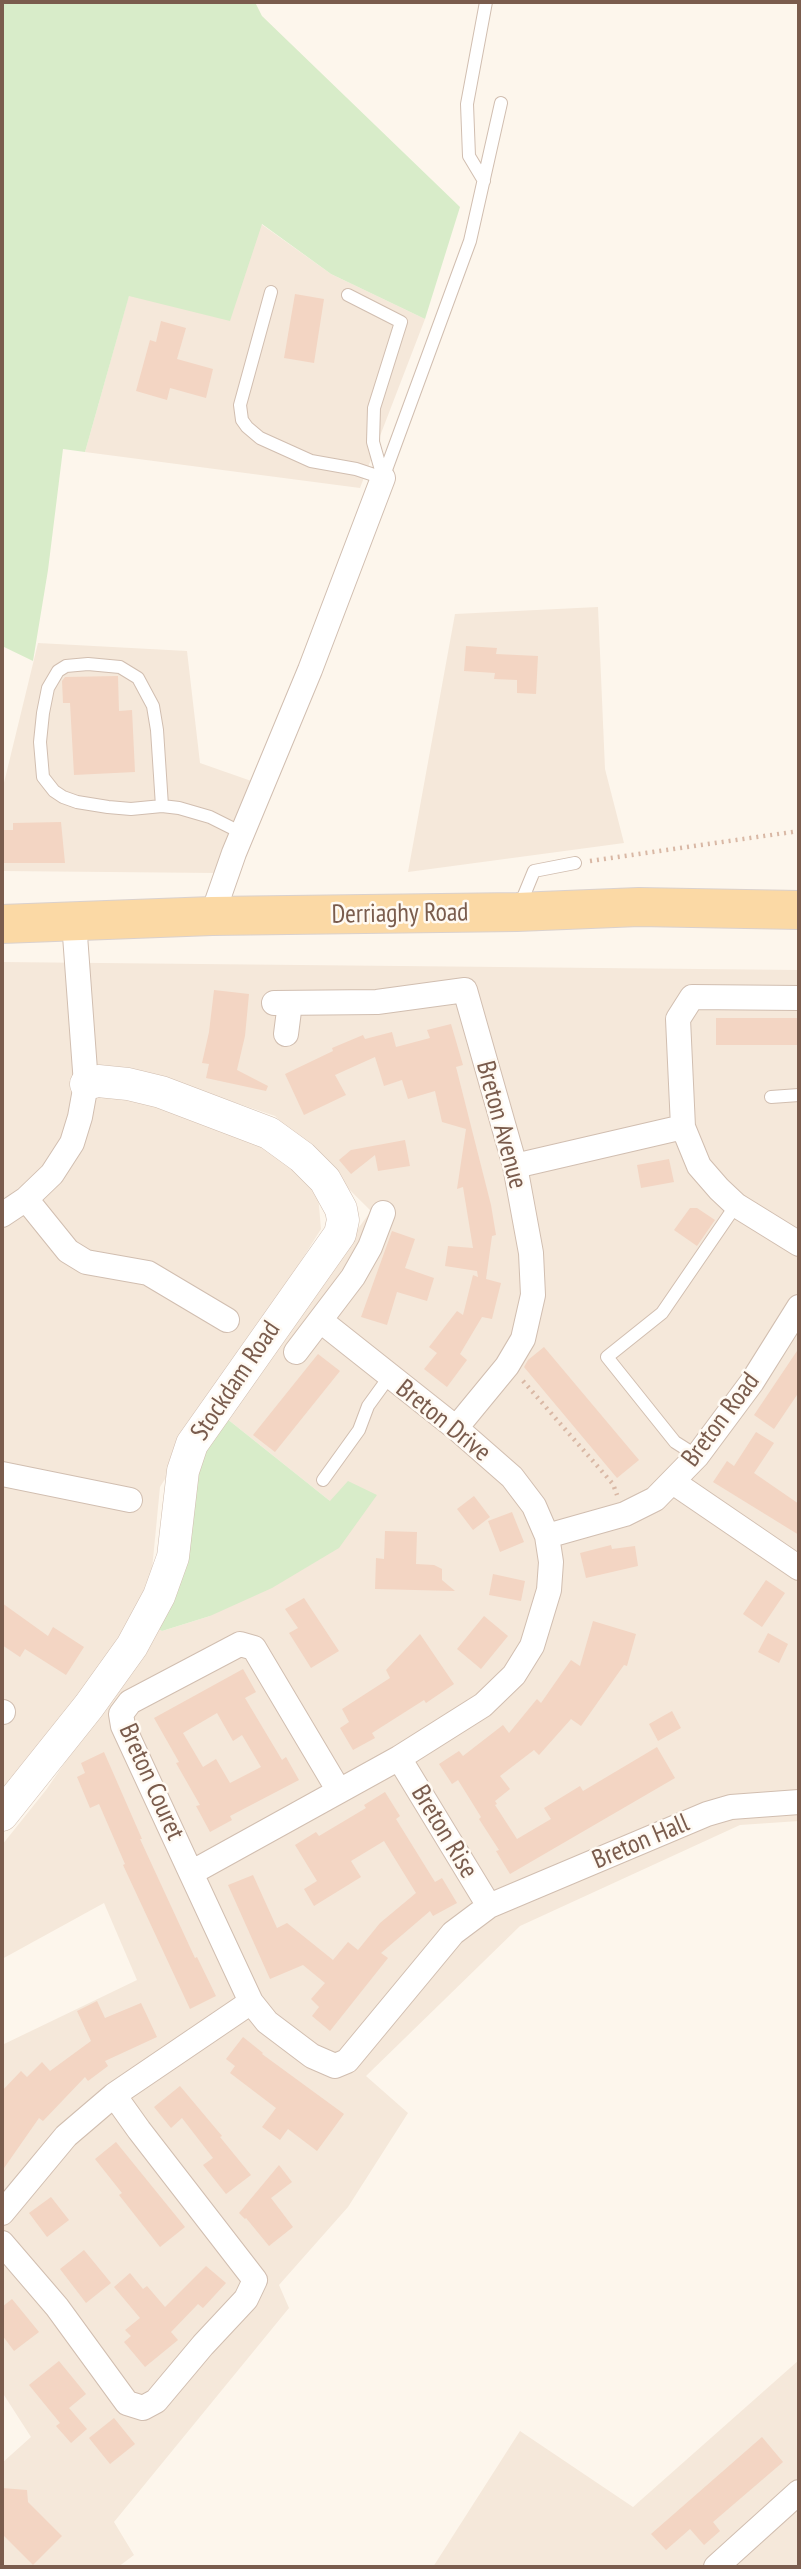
<!DOCTYPE html>
<html>
<head>
<meta charset="utf-8">
<style>
	body { margin:0 }
	#map { position:relative; width:801px; height:2569px; overflow:hidden; background:#fdf6ec; font-family:"PT Sans Narrow",sans-serif }
	canvas { display:block }
	.frame { position:absolute; inset:0; border:4px solid #7a5c4d; pointer-events:none }
</style>
</head>
<body>
<div id="map">
<canvas width="801" height="2569"></canvas>
<div class="frame"></div>
</div>
<script>
const context = document.querySelector('canvas').getContext('2d');
context.lineJoin = 'round';
function fillPath(path, color) { context.fillStyle = color; context.fill(path, 'evenodd'); }
const shape = rows => new Path2D(rows.map(r => 'M' + r).join(''));
function stroke(path, color, width, dash) { context.strokeStyle = color; context.lineWidth = width; context.lineCap = dash ? 'butt' : 'round'; context.setLineDash(dash || []); context.stroke(path); }
function label(font, color, halo, rows, align = 'center') {
  context.font = font + ' "PT Sans Narrow",sans-serif'; context.lineWidth = 5; context.setLineDash([]); context.textBaseline = 'middle'; context.strokeStyle = halo; context.fillStyle = color; for (const [text, x, y, turn = 0] of rows) {
    context.save(); context.translate(x, y); context.rotate((+turn || 0) * Math.PI / 180); context.textAlign = isNaN(turn) ? turn : align; if (halo) context.strokeText(text, 0, 0); context.fillText(text, 0, 0); context.restore();
  }
}
fillPath(shape([
	[261,224,331,274,425,319,360,488,85,452,129,295],
	[598,607,605,769,624,843,408,872,455,614],
	[38,643,187,651,200,763,257,783,216,873,2,871,2,791],
	[2,962,799,970,799,1821,740,1825,520,1926,366,2076,408,2113,348,2207,279,2285,289,2308,114,2522,134,2555,118,2567,2,2567,2,2463,31,2437,2,2392,2,2045,137,1980,104,1903,2,1959,2,1845,46,1790,134,1662,149,1624,162,1631,210,1616,330,1501,221,1414,371,1211,275,1116,168,1080,317,1183,321,1229,160,1487,150,1590,113,1661,2,1800],
	[799,2360,799,2567,433,2567,520,2431,633,2507]
]), '#f5e8da');
fillPath(shape([
	[2,2,255,2,262,16,460,207,425,319,331,274,262,224,230,321,129,296,85,452,63,449,48,570,33,661,2,646],
	[221,1414,330,1501,348,1481,377,1495,339,1548,272,1588,210,1616,162,1631,149,1624,196,1463]
]), '#d8ecc9');
fillPath(shape([
	[295,294,324,299,314,363,284,358],
	[161,321,186,328,177,359,213,369,206,398,170,388,167,400,136,391,150,340,156,342],
	[466,646,497,648,496,654,538,656,536,694,517,693,517,680,494,679,495,673,464,671],
	[118,676,119,711,132,710,135,772,74,775,70,703,63,703,62,681,65,677],
	[61,822,65,863,3,863,3,830,13,830,13,823],
	[214,990,249,994,245,1036,237,1070,268,1086,266,1091,206,1078,209,1064,202,1063,209,1032],
	[716,1018,799,1018,799,1045,716,1045],
	[451,1024,463,1065,456,1067,491,1205,496,1235,492,1236,486,1279,501,1283,492,1319,482,1317,460,1354,467,1360,447,1387,424,1369,437,1353,429,1347,457,1311,463,1315,473,1275,478,1277,477,1271,445,1266,448,1246,473,1248,463,1187,457,1189,466,1129,442,1122,435,1091,408,1099,402,1080,384,1086,375,1057,335,1075,346,1095,304,1115,285,1074,333,1051,332,1048,363,1035,365,1039,392,1032,396,1047,430,1038,427,1030],
	[405,1140,410,1166,378,1171,375,1155,351,1174,339,1160,351,1150],
	[669,1159,674,1182,641,1188,637,1165],
	[690,1208,697,1208,715,1220,697,1246,674,1230],
	[392,1231,415,1239,405,1268,434,1278,427,1301,397,1292,387,1325,361,1317],
	[544,1347,639,1460,617,1478,524,1367,528,1360],
	[799,1348,799,1392,774,1429,754,1415],
	[318,1354,340,1371,275,1452,253,1435],
	[756,1432,774,1443,754,1473,799,1504,799,1535,713,1482,727,1461,734,1466],
	[474,1496,490,1517,473,1530,457,1509],
	[512,1512,524,1542,500,1552,488,1521],
	[385,1531,417,1532,416,1564,434,1565,442,1569,442,1580,455,1591,375,1589,376,1558,384,1559],
	[611,1545,612,1549,635,1546,638,1566,586,1578,580,1553],
	[493,1574,525,1581,521,1601,489,1595],
	[766,1580,785,1593,762,1627,743,1614],
	[304,1598,339,1651,311,1668,289,1633,298,1628,285,1609],
	[2,1603,48,1636,53,1627,84,1647,66,1675,25,1649,20,1657,2,1645],
	[484,1616,508,1636,481,1669,457,1649],
	[593,1621,636,1634,627,1666,624,1665,581,1726,571,1719,539,1755,534,1750,500,1776,510,1789,495,1801,497,1804,495,1805,517,1839,551,1819,544,1808,580,1786,583,1791,657,1747,675,1778,510,1874,496,1851,499,1850,479,1819,481,1817,458,1780,452,1784,439,1764,459,1751,463,1756,503,1725,509,1733,537,1699,541,1703,571,1660,580,1666],
	[768,1633,788,1644,779,1663,758,1652],
	[420,1634,454,1684,426,1703,424,1700,372,1733,375,1738,353,1750,340,1728,349,1722,342,1709,390,1678,386,1670],
	[243,1669,256,1692,245,1698,282,1760,286,1757,299,1780,230,1816,232,1820,210,1832,196,1806,200,1805,176,1763,179,1762,154,1718],
	[217,1713,233,1741,242,1735,261,1767,230,1783,216,1759,203,1767,183,1733],
	[672,1711,681,1728,658,1741,649,1724],
	[104,1752,142,1839,140,1839,195,1958,197,1957,216,1996,190,2009,123,1865,125,1864,99,1804,90,1808,77,1777,85,1773,81,1763],
	[385,1792,400,1816,396,1819,435,1882,442,1878,457,1903,433,1916,430,1911,381,1953,388,1958,330,2031,312,2016,319,2007,311,1999,325,1983,303,1965,270,1979,228,1885,253,1875,277,1928,287,1923,333,1960,348,1942,358,1950,380,1923,416,1893,384,1841,351,1861,361,1877,314,1906,304,1889,317,1881,295,1845,316,1832,319,1836,366,1808,364,1805],
	[97,2001,105,2018,141,2003,157,2037,105,2061,108,2066,88,2081,85,2077,43,2121,39,2118,2,2171,2,2091,21,2071,27,2077,42,2062,50,2071,91,2041,77,2011],
	[243,2037,263,2053,262,2054,344,2114,317,2151,288,2129,280,2140,262,2127,276,2108,230,2073,235,2066,226,2059],
	[180,2086,222,2136,220,2137,251,2175,226,2194,203,2165,213,2158,182,2118,171,2128,154,2107],
	[116,2142,185,2227,160,2247,119,2195,122,2193,95,2159],
	[279,2165,292,2182,271,2198,293,2227,269,2246,246,2218,245,2219,239,2213],
	[51,2197,69,2220,47,2237,29,2213],
	[84,2250,111,2283,86,2303,60,2269],
	[206,2266,226,2283,203,2308,198,2304,171,2332,178,2340,145,2367,124,2342,131,2336,125,2330,140,2318,114,2287,130,2273,143,2289,147,2286,165,2307],
	[12,2299,39,2332,14,2351,2,2335,2,2307],
	[59,2361,86,2394,69,2408,87,2429,71,2443,56,2426,60,2423,29,2385],
	[114,2418,135,2444,110,2464,89,2438],
	[762,2437,783,2462,713,2522,720,2531,704,2545,690,2529,666,2550,651,2534],
	[2,2488,27,2490,28,2502,62,2536,33,2565,2,2534]
]), '#f3d5c3');
const service = shape([
	[484,181,469,156,467,104,486,2],
	[271,292,240,405,242,420,247,427,260,438,311,461,356,469,383,478],
	[348,295,401,322,374,408,373,442,383,477],
	[383,478,470,241,501,103],
	[162,806,157,730,153,706,138,678,120,667,88,664,66,666,58,671,48,688,43,713,40,742,43,777,54,791,63,797,77,802,108,807,131,809,162,806,179,808,210,817,242,833],
	[520,905,534,871,575,863],
	[771,1097,799,1095],
	[697,1456,675,1442,607,1357,662,1313,736,1205],
	[323,1480,359,1430,368,1406,389,1377]
]);
const minor = shape([
	[212,916,234,853,310,670,383,478],
	[799,998,692,997,678,1019,683,1127,699,1166,719,1189,736,1205,799,1244],
	[274,1003,377,1002,465,990,515,1166,531,1253,533,1295,523,1339,507,1366,456,1428],
	[286,1034,290,1003],
	[515,1166,683,1127],
	[26,1199,68,1251,86,1262,148,1273,227,1320],
	[2,1215,26,1199,52,1174,72,1143,80,1117,86,1084,74,922],
	[321,1321,456,1428,512,1477,534,1506,547,1536,551,1562,549,1590,532,1646,514,1675,483,1705,399,1758,191,1873,123,1726,121,1714,130,1702,240,1644,254,1648,339,1791],
	[296,1352,353,1277,370,1247,383,1213],
	[2,1474,130,1500],
	[673,1482,799,1568],
	[547,1536,625,1514,655,1499,697,1456,752,1382,799,1307],
	[2,1712,3,1712],
	[399,1758,489,1906],
	[191,1873,251,2002,267,2022,312,2056,335,2066,347,2061,453,1933,489,1906,707,1814,731,1807,799,1802],
	[2,2213,66,2136,114,2095,251,2002],
	[2,2243,57,2307,127,2403,143,2408,156,2401,203,2345,246,2299,255,2280,139,2130,114,2095],
	[716,2567,799,2492]
]);
const tertiary = shape([
	[2,1815,89,1706,132,1646,159,1596,173,1557,183,1471,192,1444,340,1234,343,1220,341,1209,325,1180,302,1157,269,1133,161,1092,128,1084,98,1081,86,1084]
]);
const primary = shape([
	[2,924,212,916,517,912,639,907,799,910]
]);
stroke(service, '#d1beb0', 14);
stroke(minor, '#d1beb0', 26);
stroke(tertiary, '#d1beb0', 33);
stroke(primary, '#dad1cd', 40);
stroke(shape([
	[590,861,799,831],
	[523,1381,613,1484,617,1495]
]), '#d9b8a5', 4.5, [2, 5]);
stroke(service, '#fff', 12);
stroke(minor, '#fff', 24);
stroke(tertiary, '#fff', 32);
stroke(primary, '#fbd9a5', 38);
label('26px', '#7a5c4d', '#fffaf3', [
	["Derriaghy Road",400,914,-1],
	["Breton Avenue",501,1125,75],
	["Stockdam Road",236,1381,-56],
	["Breton Road",721,1420,-53],
	["Breton Drive",443,1421,39],
	["Breton Couret",151,1782,66],
	["Breton Rise",444,1832,59],
	["Breton Hall",641,1842,-23]
]);
</script>
</body>
</html>
